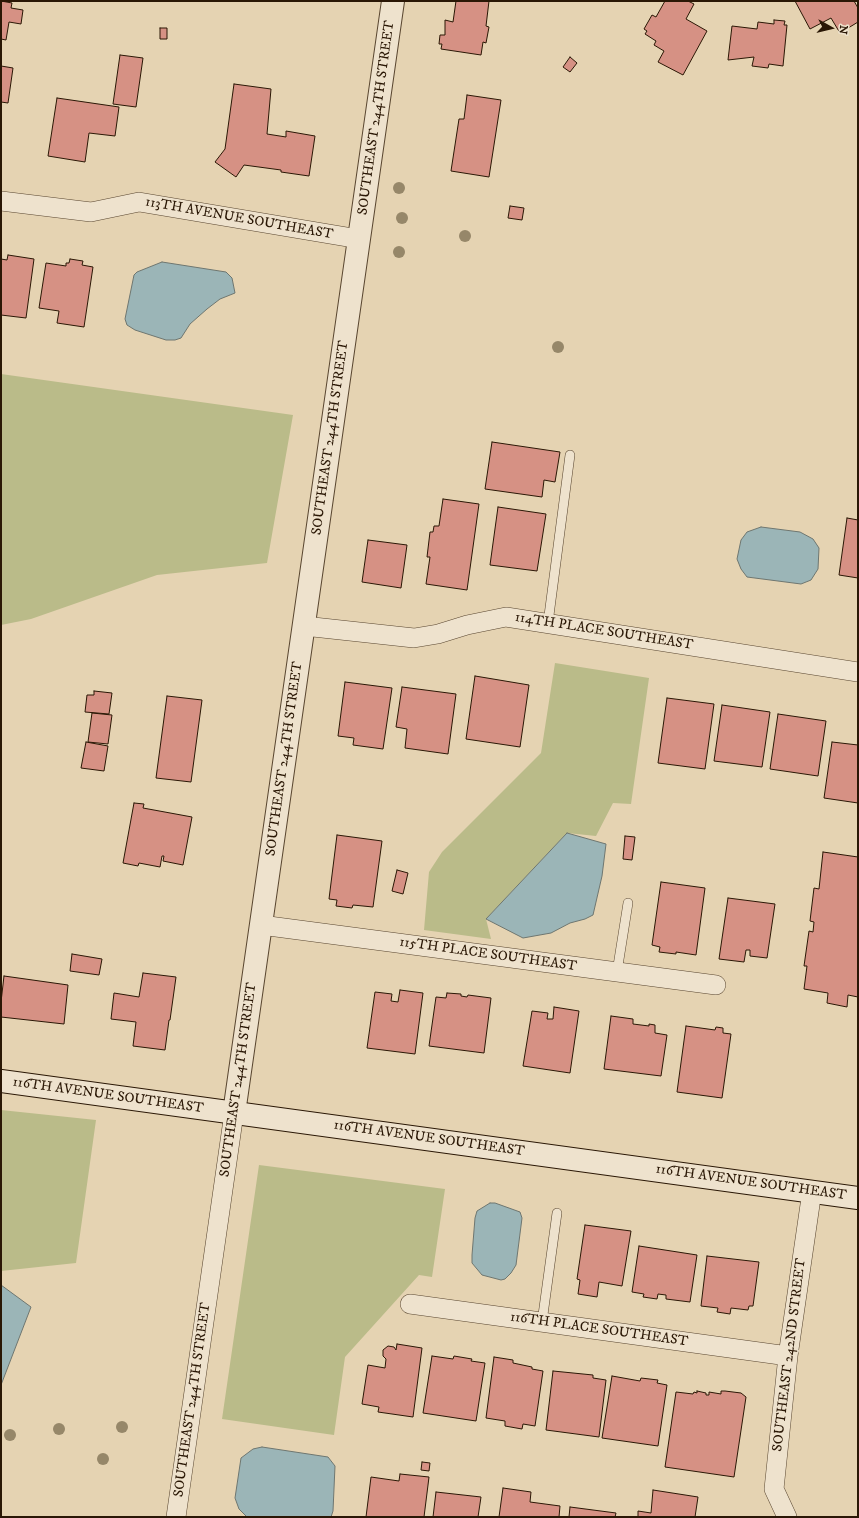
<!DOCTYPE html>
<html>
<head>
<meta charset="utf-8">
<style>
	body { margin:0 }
	#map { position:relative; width:859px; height:1518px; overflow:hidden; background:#e5d3b2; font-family:"IM FELL DW Pica",serif }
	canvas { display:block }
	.frame { position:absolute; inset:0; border:2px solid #2a1705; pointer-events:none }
	.north { position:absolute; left:811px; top:8px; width:40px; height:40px; -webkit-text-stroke:3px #eee2cd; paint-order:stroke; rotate:98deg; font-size:11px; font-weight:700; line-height:16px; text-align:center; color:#2a1705 }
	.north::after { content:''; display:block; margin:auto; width:14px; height:18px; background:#2a1705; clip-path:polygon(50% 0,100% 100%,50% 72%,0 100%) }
</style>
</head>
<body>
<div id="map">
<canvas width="859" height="1518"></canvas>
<div class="frame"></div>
<div class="north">N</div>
</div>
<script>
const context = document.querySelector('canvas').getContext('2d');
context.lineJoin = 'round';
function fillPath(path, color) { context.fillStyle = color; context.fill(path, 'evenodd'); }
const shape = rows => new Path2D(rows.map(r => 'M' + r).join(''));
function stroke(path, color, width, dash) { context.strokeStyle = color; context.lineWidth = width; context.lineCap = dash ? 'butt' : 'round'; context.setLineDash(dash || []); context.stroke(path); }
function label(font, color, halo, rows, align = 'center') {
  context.font = font + ' "IM FELL DW Pica",serif'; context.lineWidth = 3; context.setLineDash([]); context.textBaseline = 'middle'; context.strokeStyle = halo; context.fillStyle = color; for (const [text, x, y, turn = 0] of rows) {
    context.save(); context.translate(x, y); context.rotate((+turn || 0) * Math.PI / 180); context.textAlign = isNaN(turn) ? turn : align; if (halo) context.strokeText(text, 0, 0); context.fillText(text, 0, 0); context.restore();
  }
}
fillPath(shape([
	[1,374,293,415,267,563,157,575,31,619,1,625],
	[555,663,649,678,631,804,613,803,596,836,567,833,486,919,491,939,424,930,429,872,442,852,541,753],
	[1,1110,96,1120,76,1263,1,1271],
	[259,1165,445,1189,432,1277,419,1275,345,1357,334,1435,222,1419]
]), '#babb89');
const water = shape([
	[162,262,226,272,232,278,235,293,220,299,207,309,190,324,181,338,175,340,166,340,135,330,127,325,125,319,134,275,137,272,162,262],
	[761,527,800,532,813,539,819,548,818,569,811,580,801,584,747,577,741,569,737,559,741,540,747,532,761,527],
	[567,833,606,844,602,876,593,915,585,919,570,923,551,933,523,938,486,919,567,833],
	[490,1203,495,1203,520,1212,522,1218,516,1265,511,1273,505,1279,501,1280,482,1275,472,1263,472,1255,475,1218,477,1211,490,1203],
	[1,1285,31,1307,1,1385,1,1285],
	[262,1447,328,1457,335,1466,333,1511,331,1517,247,1517,239,1509,235,1498,241,1458,253,1449,262,1447]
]);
fillPath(water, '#9bb5b7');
stroke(water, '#6e7670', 1);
const building = shape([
	[1,1,12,3,11,8,23,10,21,24,9,22,6,40,1,39,1,1],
	[456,1,489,1,486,26,489,27,486,43,483,42,481,55,441,49,442,44,439,44,440,35,445,35,445,20,453,22,456,1],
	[665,1,688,1,694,4,686,19,707,31,683,75,658,62,664,51,654,45,656,41,645,34,647,31,644,29,652,15,656,17,665,1],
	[795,1,854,1,858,8,858,22,840,33,831,18,810,29,795,1],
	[774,20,785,21,784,25,787,25,783,66,769,64,768,68,752,66,754,57,728,60,732,26,757,29,758,22,774,24,774,20],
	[160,28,167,28,167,39,160,39,160,28],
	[120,55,143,58,136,107,113,104,120,55],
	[570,57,577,63,570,72,563,67,570,57],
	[1,66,13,68,8,103,1,102,1,66],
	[234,84,271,89,267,134,286,137,286,131,315,136,309,176,281,172,281,170,244,165,236,177,215,162,225,149,234,84],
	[467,95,501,100,489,177,451,171,459,119,464,119,467,95],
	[57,98,119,107,115,136,89,133,85,162,48,156,57,98],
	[510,206,524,208,522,220,508,218,510,206],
	[8,255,34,259,26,318,1,315,1,259,7,260,8,255],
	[70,259,83,261,82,265,93,267,84,327,57,323,59,311,39,308,46,263,66,266,66,263,69,263,70,259],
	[492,442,560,452,555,482,544,480,542,497,485,489,492,442],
	[443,499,479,504,467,590,426,584,430,557,427,557,430,532,433,532,434,526,439,526,443,499],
	[498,507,546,514,537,571,490,565,498,507],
	[847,518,858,520,858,578,839,575,847,518],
	[368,540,407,545,401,588,362,582,368,540],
	[475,676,529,685,520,747,466,739,475,676],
	[345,682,392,688,383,749,353,745,354,738,338,736,345,682],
	[402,687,456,694,448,754,405,748,407,729,396,727,402,687],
	[94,691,112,693,109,714,85,712,87,695,94,695,94,691],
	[167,696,202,700,191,782,156,778,167,696],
	[667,698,714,704,705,769,658,763,667,698],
	[722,705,770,712,762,767,714,761,722,705],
	[92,713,112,715,108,744,88,742,92,713],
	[778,714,826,721,818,776,770,769,778,714],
	[86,742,108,746,104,771,81,768,86,742],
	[832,742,858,745,858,803,824,798,832,742],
	[134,803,144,804,143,808,192,817,183,865,163,861,164,856,162,856,160,867,139,863,138,866,123,863,134,803],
	[337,835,382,841,373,907,353,905,352,908,336,906,337,900,329,899,337,835],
	[625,836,635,837,632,860,623,859,625,836],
	[823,852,858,857,858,997,848,995,847,1007,827,1003,828,993,804,989,807,966,804,966,809,931,813,932,814,922,810,921,814,888,819,889,823,852],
	[397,870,408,873,403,894,392,891,397,870],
	[661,882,705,888,696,955,676,952,676,954,659,952,660,947,652,945,661,882],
	[728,898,775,904,767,958,750,956,750,950,746,950,744,962,719,959,728,898],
	[72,954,102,959,99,975,70,971,72,954],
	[143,973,176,977,170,1020,169,1020,165,1050,133,1046,136,1022,111,1019,114,993,139,997,143,973],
	[4,976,68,985,64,1024,1,1017,1,1002,4,976],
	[400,990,423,993,415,1054,367,1048,375,992,392,994,391,1001,398,1002,400,990],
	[447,993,461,994,461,996,467,997,468,995,491,998,484,1053,429,1046,436,997,446,998,447,993],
	[554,1007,579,1011,570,1073,523,1066,532,1011,548,1013,547,1019,553,1019,554,1007],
	[611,1016,633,1019,633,1024,649,1026,649,1024,655,1025,655,1033,667,1035,661,1076,604,1069,611,1016],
	[686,1026,715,1030,716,1027,723,1028,723,1033,731,1034,722,1098,677,1092,686,1026],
	[585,1225,631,1231,622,1286,599,1282,597,1297,578,1294,580,1280,577,1279,585,1225],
	[639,1246,697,1255,690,1302,666,1299,666,1295,658,1294,657,1299,643,1297,644,1294,632,1292,639,1246],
	[707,1256,759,1262,753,1306,749,1306,748,1310,731,1308,730,1314,717,1312,718,1308,701,1306,707,1256],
	[397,1344,422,1348,413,1417,378,1412,379,1407,362,1404,368,1365,385,1368,386,1359,383,1356,383,1350,388,1346,394,1347,396,1350,397,1344],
	[432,1356,453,1359,454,1356,472,1359,471,1361,485,1363,476,1421,423,1413,432,1356],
	[494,1357,513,1360,513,1363,532,1367,532,1369,543,1371,535,1426,523,1424,522,1429,505,1426,505,1421,486,1418,494,1357],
	[553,1371,593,1375,593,1378,606,1380,599,1437,546,1430,553,1371],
	[612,1376,640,1381,641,1378,658,1380,657,1383,667,1385,658,1446,602,1438,612,1376],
	[697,1391,706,1393,706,1395,709,1395,709,1392,721,1394,721,1391,725,1391,741,1393,746,1397,734,1477,665,1467,676,1392,693,1394,694,1392,697,1393,697,1391],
	[422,1462,430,1463,429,1471,421,1470,422,1462],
	[400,1474,429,1477,424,1517,366,1517,371,1477,399,1481,400,1474],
	[503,1488,531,1492,530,1502,560,1506,559,1517,499,1517,503,1488],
	[653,1490,698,1497,695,1517,638,1517,638,1511,651,1513,653,1490],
	[436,1492,481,1497,478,1517,433,1517,436,1492],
	[570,1507,616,1513,615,1517,569,1517,570,1507]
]);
fillPath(building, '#d69184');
stroke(building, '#2a1705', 1);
const service = shape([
	[548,623,570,455],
	[617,972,628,903],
	[542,1322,557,1213]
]);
const minor = shape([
	[1,201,91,212,139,202,359,239],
	[304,626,414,638,438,634,467,625,506,617,858,672],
	[261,925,716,985],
	[410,1304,788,1356],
	[176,1517,234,1113],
	[787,1517,774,1489,788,1356,812,1191]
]);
const tertiary = shape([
	[234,1113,393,1]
]);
const secondary = shape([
	[1,1081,858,1198]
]);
stroke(service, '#594630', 10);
stroke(minor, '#594630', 20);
stroke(tertiary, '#594630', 24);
stroke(secondary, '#2a1705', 24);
stroke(service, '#eee2cd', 9);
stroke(minor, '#eee2cd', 19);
stroke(tertiary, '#eee2cd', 22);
stroke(secondary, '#eee2cd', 22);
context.fillStyle = '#968769';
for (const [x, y] of [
	[399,188],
	[402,218],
	[465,236],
	[399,252],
	[558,347],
	[122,1427],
	[59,1429],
	[10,1435],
	[103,1459]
]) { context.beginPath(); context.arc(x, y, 6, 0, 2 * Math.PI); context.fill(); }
label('14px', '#2a1705', '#eee2cd', [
	["SOUTHEAST 244TH STREET",377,118,-82],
	["113TH AVENUE SOUTHEAST",239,219,10],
	["SOUTHEAST 244TH STREET",331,438,-82],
	["114TH PLACE SOUTHEAST",604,632,9],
	["SOUTHEAST 244TH STREET",285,759,-82],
	["115TH PLACE SOUTHEAST",488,955,8],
	["SOUTHEAST 244TH STREET",239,1080,-82],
	["116TH AVENUE SOUTHEAST",108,1096,8],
	["116TH AVENUE SOUTHEAST",429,1139,8],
	["116TH AVENUE SOUTHEAST",751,1183,8],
	["116TH PLACE SOUTHEAST",599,1330,8],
	["SOUTHEAST 242ND STREET",790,1355,-83],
	["SOUTHEAST 244TH STREET",193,1400,-82]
]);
</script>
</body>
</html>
